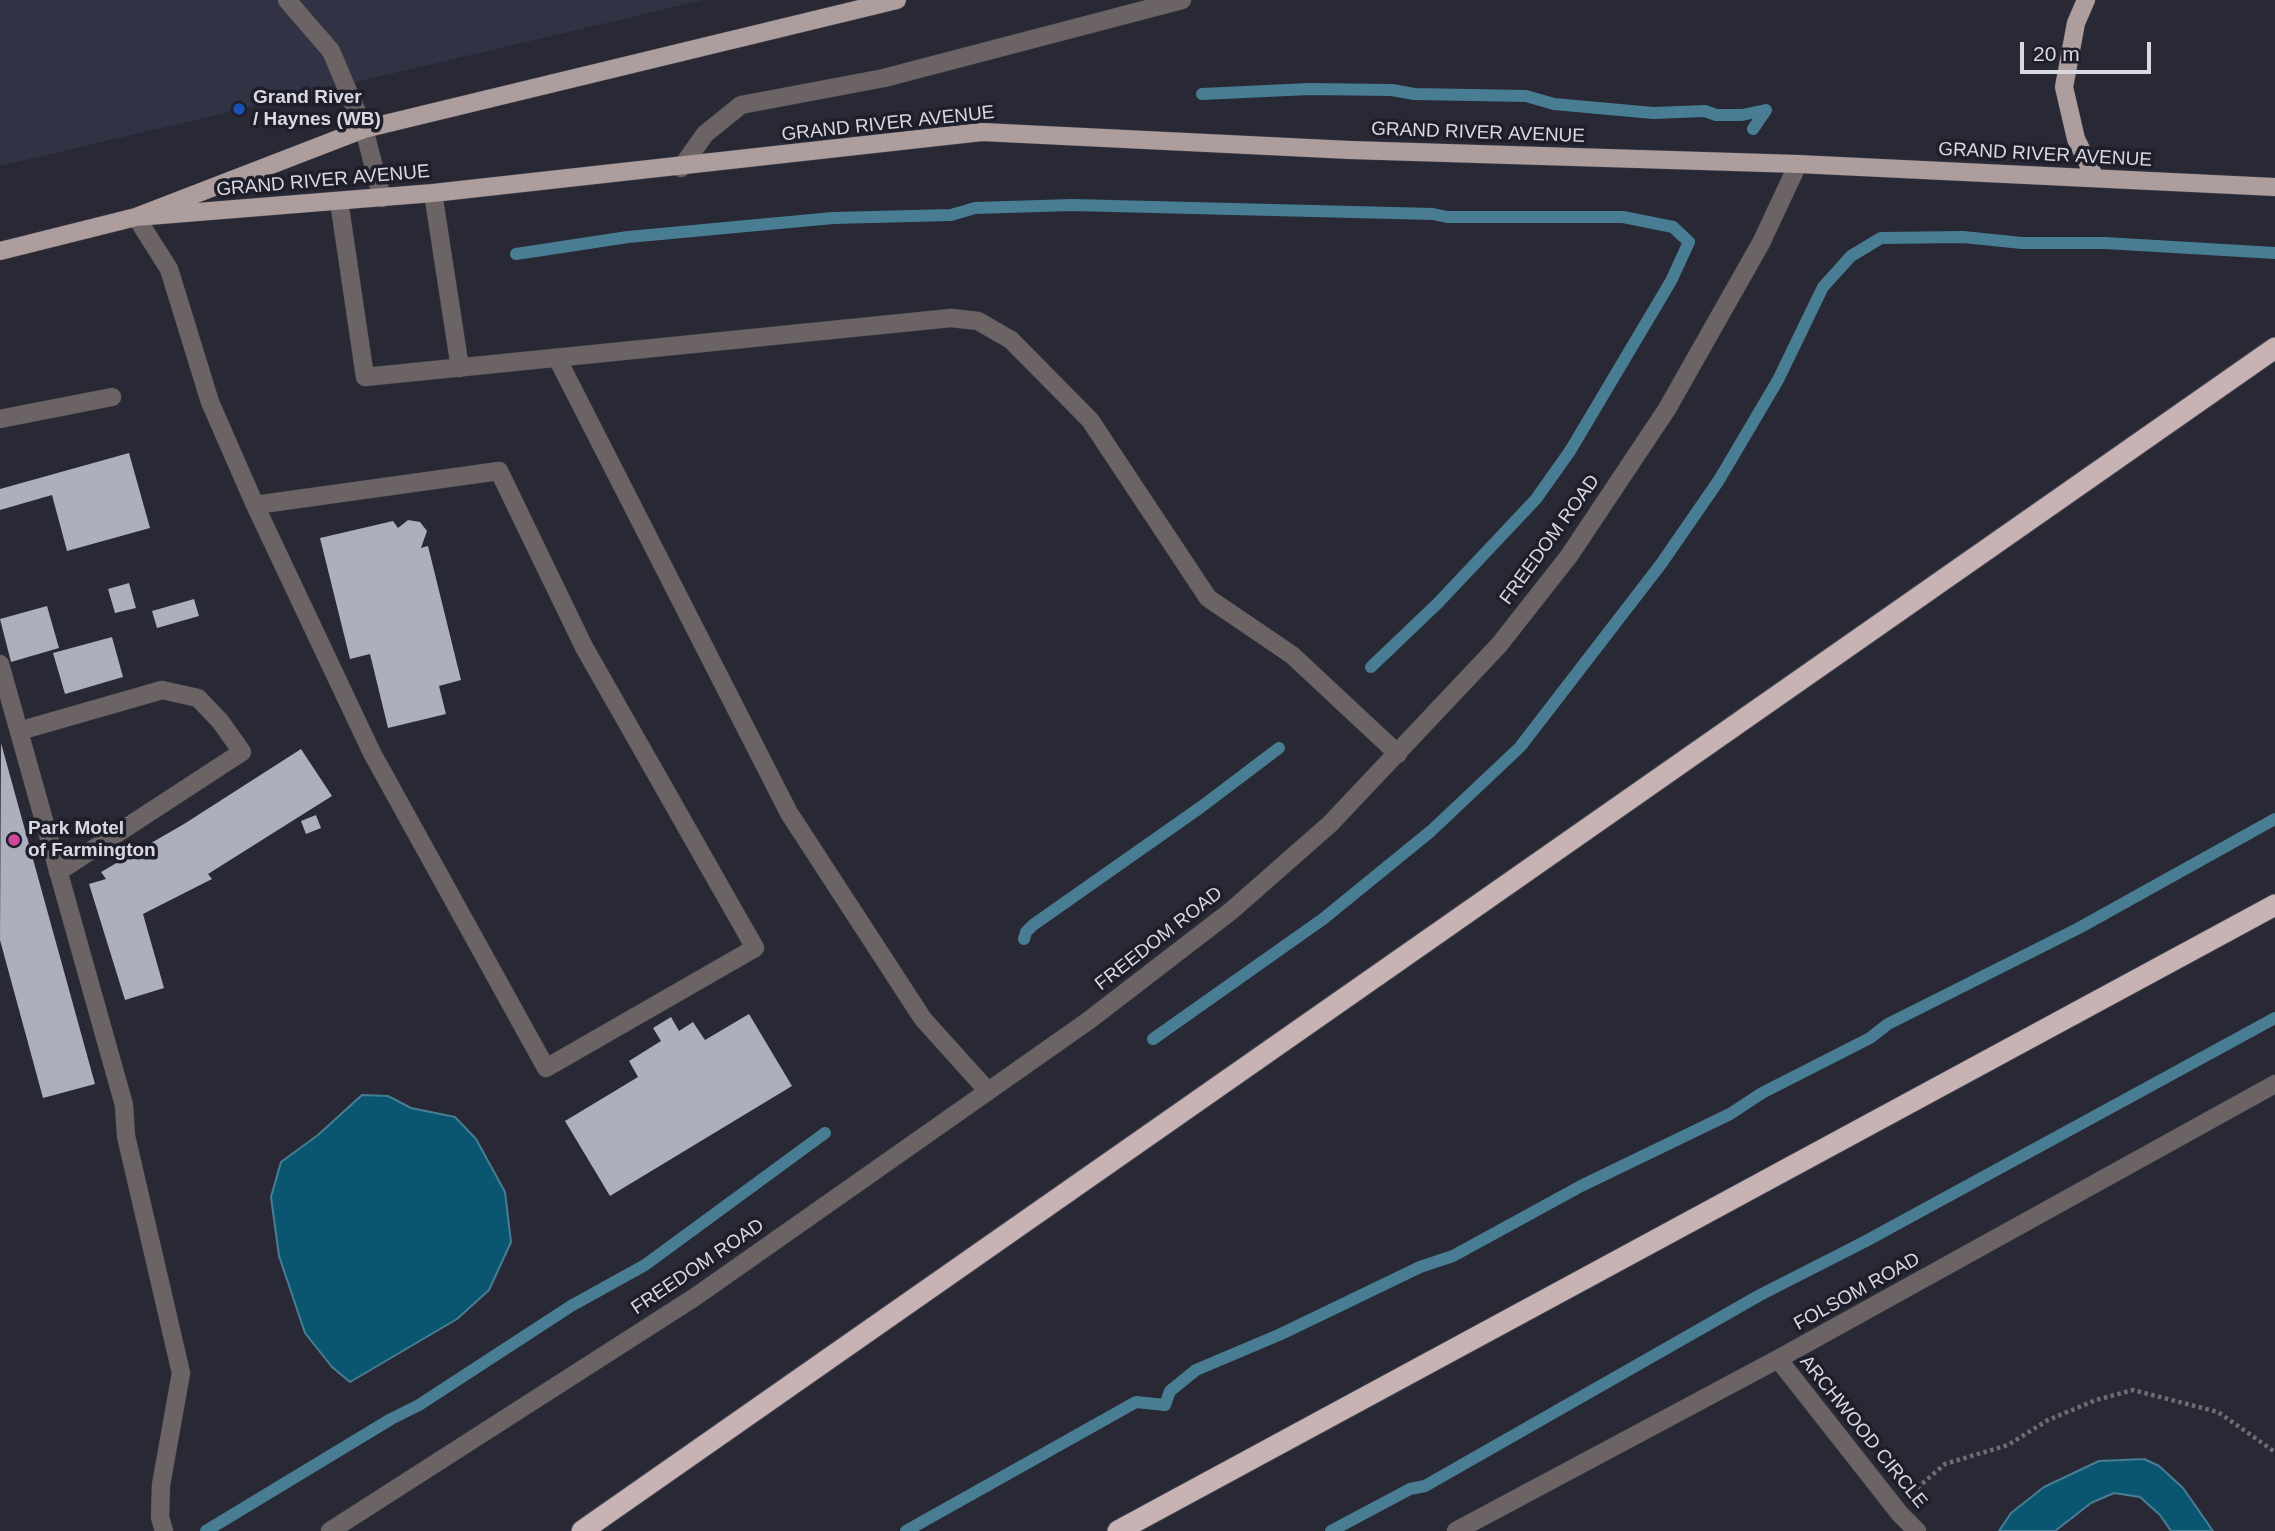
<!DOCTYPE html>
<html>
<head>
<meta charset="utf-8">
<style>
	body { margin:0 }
	#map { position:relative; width:2275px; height:1531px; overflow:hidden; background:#282935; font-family:Arial,sans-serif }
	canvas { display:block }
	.scale { position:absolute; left:2020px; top:42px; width:131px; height:32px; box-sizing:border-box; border:4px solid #d8d9e1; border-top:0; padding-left:9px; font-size:21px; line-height:24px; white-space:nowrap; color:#d8d9e1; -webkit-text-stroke:5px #1f1f2b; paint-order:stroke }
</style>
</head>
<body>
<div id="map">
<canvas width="2275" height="1531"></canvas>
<div class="scale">20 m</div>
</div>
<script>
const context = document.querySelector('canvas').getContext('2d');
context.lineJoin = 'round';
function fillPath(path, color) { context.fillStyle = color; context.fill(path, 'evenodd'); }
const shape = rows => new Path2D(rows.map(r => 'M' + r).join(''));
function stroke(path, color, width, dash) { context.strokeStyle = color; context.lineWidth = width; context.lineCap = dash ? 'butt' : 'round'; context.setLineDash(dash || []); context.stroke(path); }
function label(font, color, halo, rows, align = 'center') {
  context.font = font + ' Arial,sans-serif'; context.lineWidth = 7; context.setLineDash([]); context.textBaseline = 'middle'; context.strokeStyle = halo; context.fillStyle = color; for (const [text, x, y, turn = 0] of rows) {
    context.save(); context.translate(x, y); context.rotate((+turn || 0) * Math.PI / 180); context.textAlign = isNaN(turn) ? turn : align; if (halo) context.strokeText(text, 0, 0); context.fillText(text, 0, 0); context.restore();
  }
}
fillPath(shape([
	[0,0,704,0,0,166]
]), '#313244');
const water = shape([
	[362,1095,388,1096,411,1108,455,1117,476,1139,505,1192,511,1242,489,1290,457,1319,350,1382,332,1367,305,1333,279,1256,271,1197,281,1162,318,1135,362,1095],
	[2144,1459,2159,1466,2183,1488,2213,1531,2171,1531,2160,1515,2140,1497,2114,1493,2091,1503,2055,1531,1999,1531,2011,1513,2044,1487,2099,1461,2144,1459]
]);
fillPath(water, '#0a5671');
stroke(water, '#487d93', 2);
stroke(shape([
	[1202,94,1309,89,1392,90,1414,94,1526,96,1554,104,1653,113,1705,111,1716,115,1742,115,1766,110],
	[1753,129,1766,110],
	[516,254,628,237,833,218,951,215,975,208,1072,205,1433,214,1447,217,1623,217,1673,227,1689,242,1671,281,1570,451,1536,499,1438,603,1371,667],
	[1024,939,1026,932,1033,925,1201,807,1279,748],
	[1153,1039,1323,919,1431,831,1520,747,1661,564,1719,480,1778,380,1823,287,1851,256,1881,238,1963,237,2022,243,2105,243,2275,253],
	[206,1531,391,1419,419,1405,571,1306,645,1265,825,1133],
	[906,1531,1136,1402,1165,1405,1170,1391,1196,1370,1281,1334,1420,1267,1453,1256,1581,1186,1730,1114,1762,1093,1870,1038,1888,1024,2079,928,2275,819],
	[1331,1531,1410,1489,1425,1486,1760,1295,1866,1241,2275,1018]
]), '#487d93', 12);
fillPath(shape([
	[129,453,150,528,67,551,52,495,0,510,0,489],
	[408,520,420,522,427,531,421,548,428,546,461,680,439,686,446,714,388,728,370,654,350,659,320,538,393,521,398,528],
	[129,583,136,608,115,613,108,589],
	[194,599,199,616,157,628,152,611],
	[47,606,59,648,11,662,0,619],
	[112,637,123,677,65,694,53,653],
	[1,743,95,1084,43,1098,0,940],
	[301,749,332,796,208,874,212,879,143,914,164,988,125,1000,89,884,106,879,101,872,184,824],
	[316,815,321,828,306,834,301,821],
	[749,1014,792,1086,610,1196,565,1121,638,1077,629,1061,661,1041,653,1028,671,1017,679,1031,693,1022,705,1040]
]), '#adaebe');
const minor = shape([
	[287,0,331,51,364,129,382,198],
	[681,168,705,134,741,105,884,78,1182,0],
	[433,193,460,368],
	[339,201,365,377,951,318,978,321,1011,340,1090,420,1208,598,1292,655,1398,754],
	[136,217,169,269,210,402,255,505,372,753,546,1068,755,948,584,647,499,471,255,505],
	[557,358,789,813,923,1019,987,1090],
	[0,419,112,397],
	[0,664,124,1105,126,1136,181,1373,161,1485,160,1517,164,1531],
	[19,731,162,690,198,698,220,721,242,752,58,872],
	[1778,1359,1900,1514,1917,1531],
	[330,1531,695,1297,1088,1021,1231,911,1330,824,1499,645,1569,556,1667,409,1761,243,1798,164],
	[1456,1531,1778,1359,2275,1084]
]);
const major = shape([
	[2086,0,2076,23,2064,87,2076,139,2095,178],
	[136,217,433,193,982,132,1350,150,1798,164,2275,187],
	[0,251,136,217,364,129,897,0]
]);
const highway = shape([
	[582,1531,2275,348],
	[1118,1531,2275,905]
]);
stroke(minor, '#444551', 19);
stroke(major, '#444551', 19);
stroke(highway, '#444551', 23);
stroke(shape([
	[1917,1488,1945,1464,2008,1445,2048,1420,2096,1400,2133,1390,2218,1412,2275,1452]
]), '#6c6d77', 4.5, [3.5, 3.5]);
stroke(minor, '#6c6464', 18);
stroke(major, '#ad9d9d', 18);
stroke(highway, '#c7b3b4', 21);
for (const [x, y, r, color] of [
	[239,109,7,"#1a4fb4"],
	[14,840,7,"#d1479c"]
]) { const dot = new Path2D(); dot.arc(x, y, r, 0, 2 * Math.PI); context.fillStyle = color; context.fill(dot); stroke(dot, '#1f1f2b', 2.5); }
label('bold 19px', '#d8d9e1', '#1f1f2b', [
	["Grand River",253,98],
	["/ Haynes (WB)",253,120],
	["Park Motel",28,829],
	["of Farmington",28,851]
], 'left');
label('19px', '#d8d9e1', '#1f1f2b', [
	["GRAND RIVER AVENUE",888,124,-6],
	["GRAND RIVER AVENUE",1478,133,2],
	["GRAND RIVER AVENUE",2045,155,3],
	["GRAND RIVER AVENUE",323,181,-5],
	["FREEDOM ROAD",1550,540,-54],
	["FREEDOM ROAD",1159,939,-38],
	["FREEDOM ROAD",698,1267,-34],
	["FOLSOM ROAD",1857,1292,-29],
	["ARCHWOOD CIRCLE",1863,1432,51]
]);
</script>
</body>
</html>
